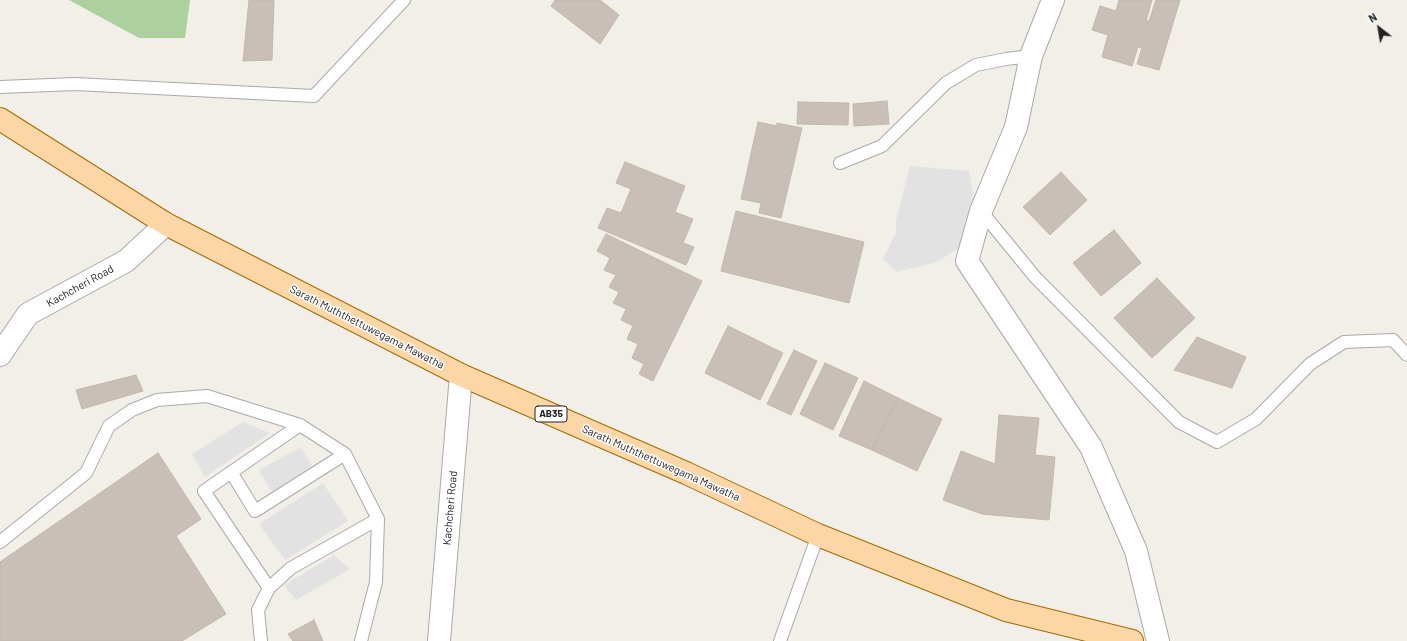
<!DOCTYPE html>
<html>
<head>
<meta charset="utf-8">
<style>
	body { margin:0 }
	#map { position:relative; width:1407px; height:641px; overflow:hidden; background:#f2efe9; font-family:Barlow,sans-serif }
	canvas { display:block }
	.north { position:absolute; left:1359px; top:8px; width:40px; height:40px; -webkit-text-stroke:3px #fff; paint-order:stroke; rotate:329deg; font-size:11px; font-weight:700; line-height:16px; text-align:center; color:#222 }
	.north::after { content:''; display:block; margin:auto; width:14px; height:18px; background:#222; clip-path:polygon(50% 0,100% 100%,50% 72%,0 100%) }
</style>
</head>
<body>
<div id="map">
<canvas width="1407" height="641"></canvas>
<div class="north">N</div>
</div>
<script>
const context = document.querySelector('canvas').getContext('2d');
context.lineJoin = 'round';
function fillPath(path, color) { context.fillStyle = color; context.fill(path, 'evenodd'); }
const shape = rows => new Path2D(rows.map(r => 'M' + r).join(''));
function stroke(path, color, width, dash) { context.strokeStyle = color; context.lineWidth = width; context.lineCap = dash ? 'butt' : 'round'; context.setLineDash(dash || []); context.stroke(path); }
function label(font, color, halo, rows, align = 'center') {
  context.font = font + ' Barlow,sans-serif'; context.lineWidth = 3; context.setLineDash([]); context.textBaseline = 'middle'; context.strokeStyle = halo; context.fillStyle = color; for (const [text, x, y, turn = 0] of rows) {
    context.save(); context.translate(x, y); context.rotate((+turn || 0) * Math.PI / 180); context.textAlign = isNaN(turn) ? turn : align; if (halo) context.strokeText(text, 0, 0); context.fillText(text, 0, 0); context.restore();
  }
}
fillPath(shape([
	[69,0,190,0,185,38,139,38]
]), '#add19e');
fillPath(shape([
	[910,166,969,171,974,198,964,245,937,262,897,272,883,259,896,232,896,221],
	[243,422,270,433,205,477,192,454],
	[301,447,312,466,272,492,259,470],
	[323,483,348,521,285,560,259,524],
	[334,555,350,569,296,600,284,585]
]), '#e2e2e2');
const building = shape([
	[249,0,274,0,272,60,243,61,249,0],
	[555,0,600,0,619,15,600,44,551,6,555,0],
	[1119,0,1152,0,1146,21,1149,21,1156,0,1180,0,1159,70,1137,64,1142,48,1138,47,1132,66,1102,57,1108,35,1092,30,1100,6,1116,11,1119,0],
	[887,101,889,124,854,126,853,104,887,101],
	[798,102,849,103,848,125,797,124,798,102],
	[758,122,777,126,777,123,802,128,781,218,759,213,761,203,741,199,758,122],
	[625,162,685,186,675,212,693,219,683,243,694,247,686,265,598,228,607,208,621,213,631,189,616,183,625,162],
	[1061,172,1087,200,1050,235,1023,207,1061,172],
	[736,211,864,242,849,303,721,271,736,211],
	[1114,230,1141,263,1101,296,1073,263,1114,230],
	[606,234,702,281,653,381,639,374,644,364,632,358,638,344,627,339,633,326,621,320,626,309,613,303,619,292,609,287,616,275,604,270,610,258,597,251,606,234],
	[1157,278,1195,318,1152,358,1114,318,1157,278],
	[728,326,783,353,760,400,705,373,728,326],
	[1197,337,1246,357,1232,388,1174,370,1197,337],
	[794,350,817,361,791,415,767,404,794,350],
	[825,363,858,378,833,430,800,414,825,363],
	[136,375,143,391,82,409,76,390,136,375],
	[864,381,898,398,872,450,839,436,864,381],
	[898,398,942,419,917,471,872,450,898,398],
	[999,415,1039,418,1035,455,1055,457,1049,520,982,514,943,500,961,451,995,464,999,415],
	[158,453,201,519,176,536,226,614,182,641,0,641,0,562,158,453],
	[314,620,323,641,293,641,288,634,314,620]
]);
fillPath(building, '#c7bfb8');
stroke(building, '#c4b6ab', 1);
const lane = shape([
	[0,87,75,84,314,96,404,0],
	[840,163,882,146,946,83,976,65,1006,59,1031,56],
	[981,211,1035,277,1179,422,1217,442,1256,419,1310,364,1344,342,1393,340,1407,355],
	[231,472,255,511,345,454],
	[0,542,86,473,109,426,132,410,157,400,207,396,300,425,345,454,378,519,376,582,361,641],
	[269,588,204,491,300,425],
	[261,641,258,610,269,588,291,568,378,519],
	[780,641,818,535]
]);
const street = shape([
	[1053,0,1031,56,1016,127,981,211,967,261,1091,447,1136,551,1158,641],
	[0,355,28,314,126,261,166,224],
	[439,641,461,375]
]);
const primary = shape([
	[0,119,166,224,461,375,686,473,818,535,1006,610,1132,641]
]);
stroke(lane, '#a9a9a9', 14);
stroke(street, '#a9a9a9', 24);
stroke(primary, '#a06b00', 24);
stroke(lane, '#fff', 12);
stroke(street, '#fff', 22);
stroke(primary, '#fcd6a4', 22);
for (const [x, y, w] of [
	[551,414,32]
]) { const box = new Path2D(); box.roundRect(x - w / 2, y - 8, w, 16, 3); context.fillStyle = '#fff'; context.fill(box); stroke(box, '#222', 1); }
label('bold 10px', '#222', null, [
	["AB35",551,414]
]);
label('11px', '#222', '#fff', [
	["Kachcheri Road",80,286,-29],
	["Sarath Muththettuwegama Mawatha",367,327,27],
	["Sarath Muththettuwegama Mawatha",661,463,24],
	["Kachcheri Road",450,508,-85]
]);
</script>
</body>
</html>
